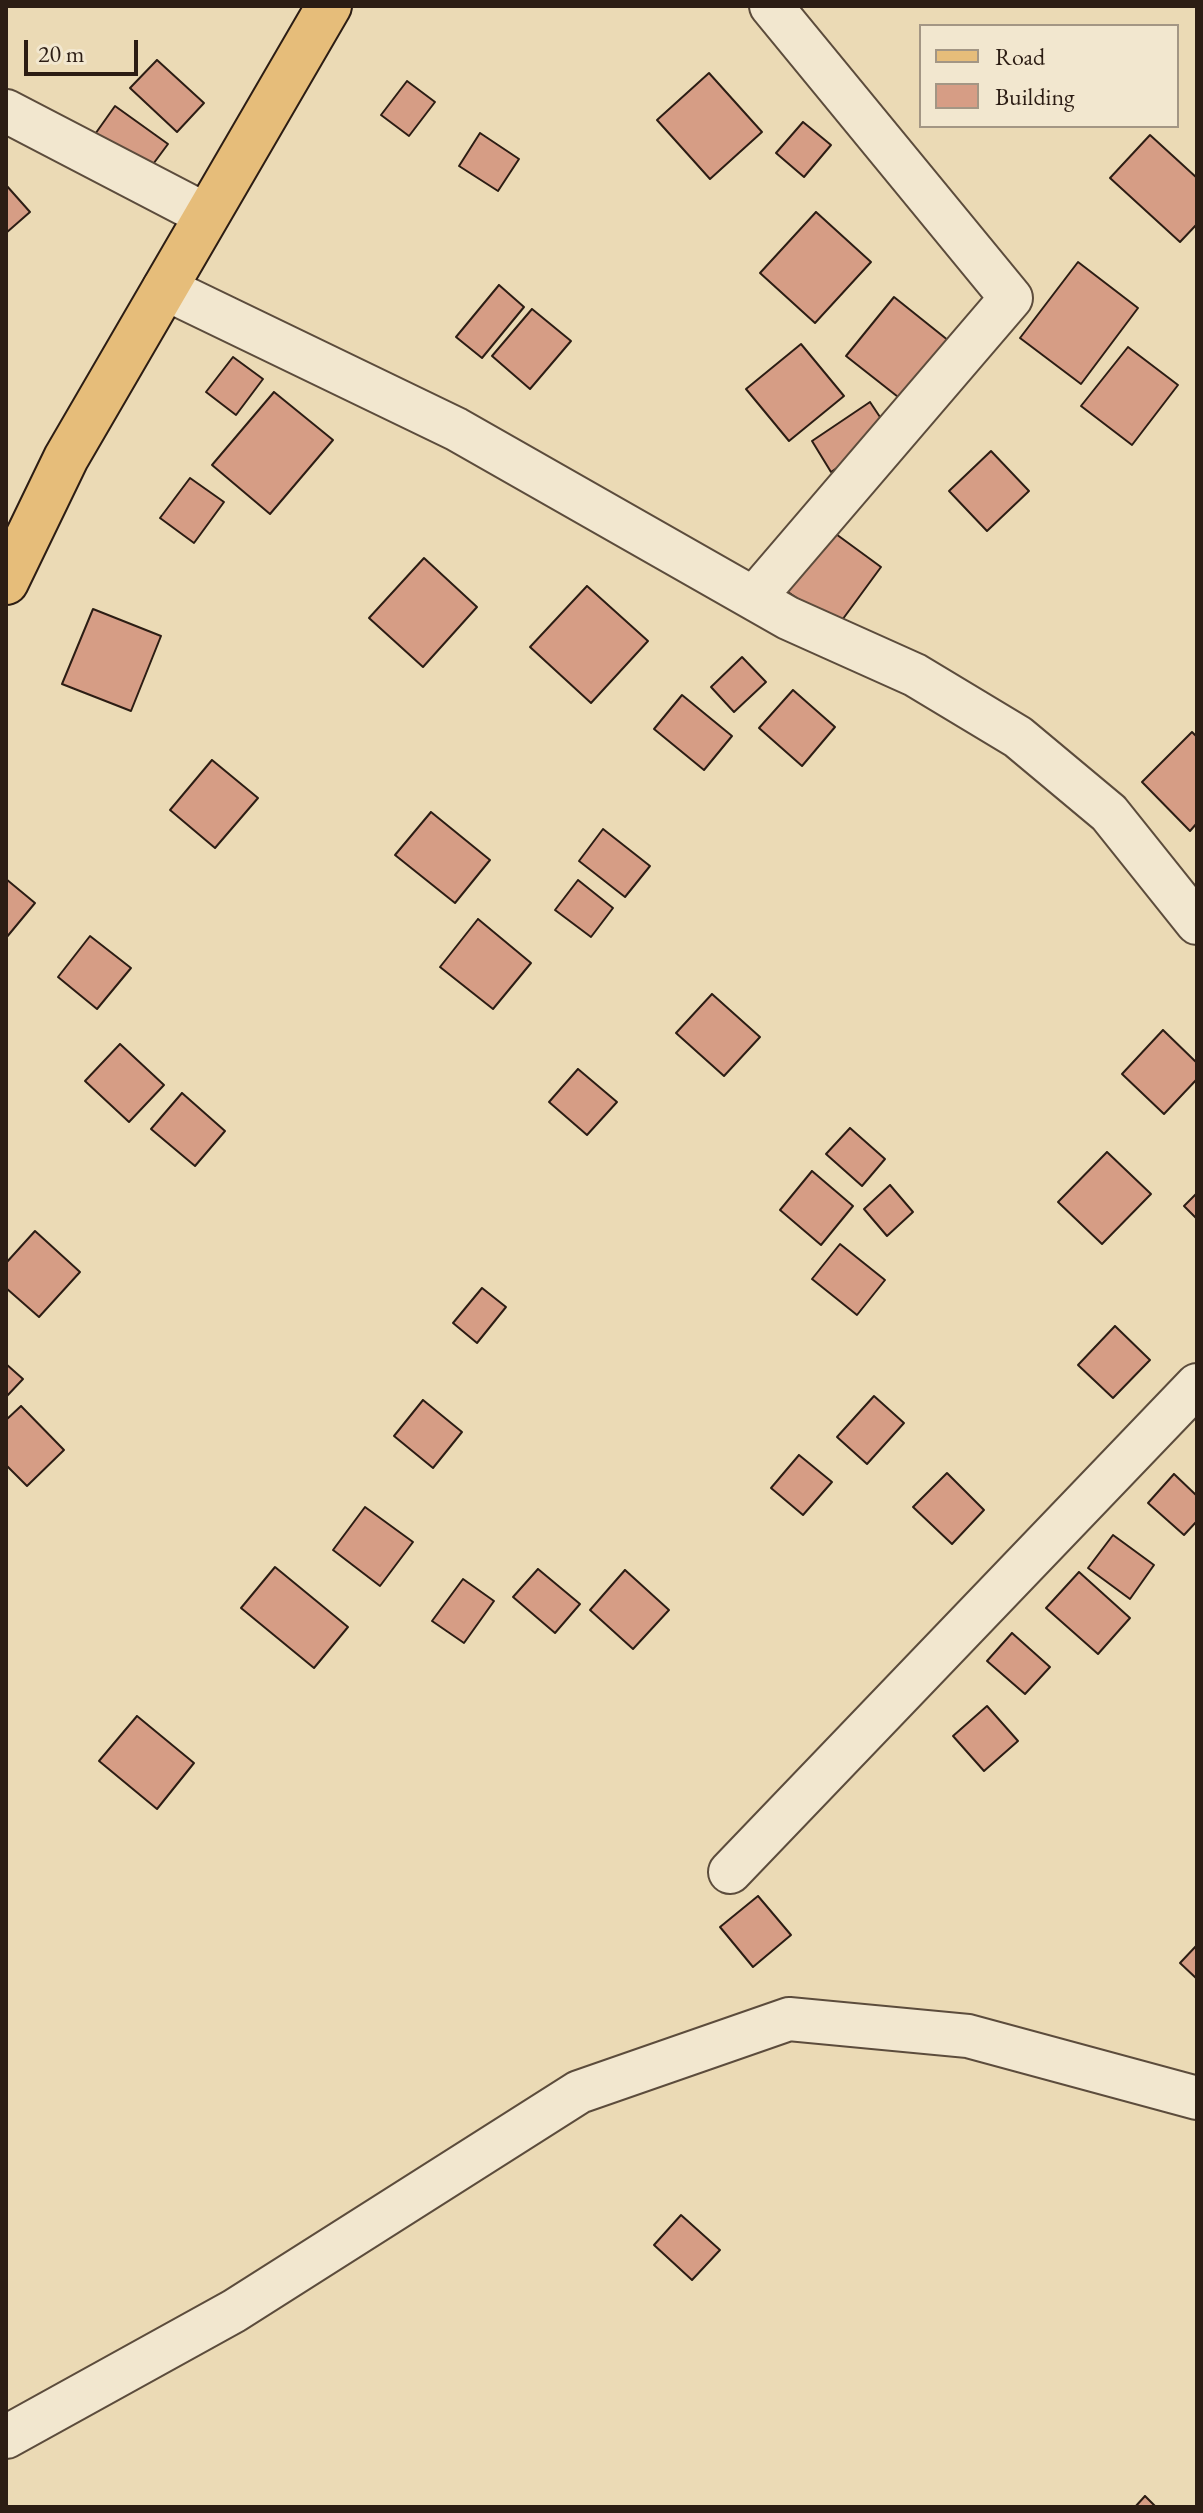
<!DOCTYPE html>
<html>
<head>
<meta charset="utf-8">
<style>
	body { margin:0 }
	#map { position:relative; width:1203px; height:2513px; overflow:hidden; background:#ebdab5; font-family:"EB Garamond",serif }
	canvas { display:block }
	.frame { position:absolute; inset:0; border:8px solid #2c1d14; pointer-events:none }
	.legend { position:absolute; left:919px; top:24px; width:260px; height:104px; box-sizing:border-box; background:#f2e7cf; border:2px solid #a39684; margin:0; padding:10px 14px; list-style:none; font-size:24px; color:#2c1d14 }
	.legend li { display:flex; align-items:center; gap:16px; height:40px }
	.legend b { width:40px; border:2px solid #a39684 }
	.scale { position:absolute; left:24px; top:40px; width:114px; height:36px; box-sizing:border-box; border:4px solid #2c1d14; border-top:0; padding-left:10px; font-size:24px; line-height:28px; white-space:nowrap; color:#2c1d14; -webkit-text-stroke:6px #f2e7cf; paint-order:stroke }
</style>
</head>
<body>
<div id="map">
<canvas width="1203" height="2513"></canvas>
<div class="frame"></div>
<ul class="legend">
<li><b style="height:10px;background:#e6bd7a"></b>Road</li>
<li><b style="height:22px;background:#d69d85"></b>Building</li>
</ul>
<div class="scale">20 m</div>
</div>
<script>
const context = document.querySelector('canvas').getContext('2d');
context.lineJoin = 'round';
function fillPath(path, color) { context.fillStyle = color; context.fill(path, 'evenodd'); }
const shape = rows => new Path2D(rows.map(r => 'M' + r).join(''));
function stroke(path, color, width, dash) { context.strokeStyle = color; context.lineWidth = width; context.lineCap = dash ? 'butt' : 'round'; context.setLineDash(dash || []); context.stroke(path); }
const building = shape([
	[157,60,204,103,177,132,130,88,157,60],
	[709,73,762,132,710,179,657,120,709,73],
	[407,81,435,102,409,136,381,115,407,81],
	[115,106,168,144,145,175,93,137,115,106],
	[803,122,831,145,804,177,776,153,803,122],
	[480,133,519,159,498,191,459,166,480,133],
	[1150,135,1197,178,1197,224,1180,242,1110,178,1150,135],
	[6,185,30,212,6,233,6,185],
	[816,212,871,262,815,323,760,273,816,212],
	[1078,262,1138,308,1081,384,1020,338,1078,262],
	[499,285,524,307,482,358,456,337,499,285],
	[894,297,954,345,907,404,846,356,894,297],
	[532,309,571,341,530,389,492,356,532,309],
	[801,344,844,396,789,441,746,389,801,344],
	[1128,347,1178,385,1132,445,1081,406,1128,347],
	[233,357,263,379,236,415,206,392,233,357],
	[274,392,333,440,270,514,212,465,274,392],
	[870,402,890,432,831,472,812,441,870,402],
	[991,451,1029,491,987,531,949,491,991,451],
	[190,478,224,502,194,543,160,518,190,478],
	[825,526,881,567,837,627,781,587,825,526],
	[424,558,477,607,423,667,369,618,424,558],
	[587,586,648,641,591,703,530,647,587,586],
	[93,609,161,636,131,711,62,684,93,609],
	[742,657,766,682,734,712,711,687,742,657],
	[793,690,835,727,802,766,759,728,793,690],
	[682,695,732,736,704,770,654,729,682,695],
	[1192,732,1197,737,1197,823,1190,831,1142,782,1192,732],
	[212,760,258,798,215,848,170,810,212,760],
	[431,812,490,860,455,903,395,855,431,812],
	[603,829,650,866,625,897,579,861,603,829],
	[6,879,35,903,6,938,6,879],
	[578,880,613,908,591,937,555,910,578,880],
	[478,919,531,963,493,1009,440,967,478,919],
	[90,936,131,968,97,1009,58,977,90,936],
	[712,994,760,1037,724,1076,676,1033,712,994],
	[1163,1030,1197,1063,1197,1079,1164,1114,1122,1074,1163,1030],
	[120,1044,164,1085,129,1122,85,1081,120,1044],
	[578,1069,617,1102,587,1135,549,1102,578,1069],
	[182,1093,225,1131,195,1166,151,1129,182,1093],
	[850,1128,885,1159,862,1186,826,1154,850,1128],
	[1107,1152,1151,1194,1102,1244,1058,1202,1107,1152],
	[812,1171,853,1206,821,1245,780,1210,812,1171],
	[890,1185,913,1212,887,1236,864,1209,890,1185],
	[1197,1193,1197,1219,1184,1206,1197,1193],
	[35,1231,80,1272,39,1317,6,1288,6,1263,35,1231],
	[840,1244,885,1280,857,1315,812,1279,840,1244],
	[482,1288,506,1307,477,1343,453,1323,482,1288],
	[1115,1326,1150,1360,1113,1398,1078,1365,1115,1326],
	[6,1364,23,1379,6,1397,6,1364],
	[874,1396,904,1423,867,1464,837,1437,874,1396],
	[423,1400,462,1432,433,1468,394,1436,423,1400],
	[21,1406,64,1450,27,1486,6,1465,6,1420,21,1406],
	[799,1455,832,1482,803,1515,771,1488,799,1455],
	[947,1473,984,1510,952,1544,913,1507,947,1473],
	[1174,1474,1197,1496,1197,1521,1184,1535,1148,1503,1174,1474],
	[365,1507,413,1542,380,1586,333,1550,365,1507],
	[1113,1535,1154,1565,1130,1599,1088,1568,1113,1535],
	[275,1567,348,1627,314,1668,241,1608,275,1567],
	[538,1569,580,1604,555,1633,513,1597,538,1569],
	[625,1570,669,1610,633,1649,590,1610,625,1570],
	[1079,1572,1130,1618,1098,1654,1046,1608,1079,1572],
	[463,1579,494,1601,464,1643,432,1621,463,1579],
	[1012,1633,1050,1667,1025,1694,987,1661,1012,1633],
	[987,1706,1018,1741,984,1771,953,1736,987,1706],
	[137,1716,194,1763,157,1809,99,1761,137,1716],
	[758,1896,791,1935,753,1967,720,1927,758,1896],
	[1197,1945,1197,1979,1180,1963,1197,1945],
	[681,2215,720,2250,692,2280,654,2245,681,2215],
	[1145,2496,1156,2507,1135,2507,1145,2496]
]);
fillPath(building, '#d69d85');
stroke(building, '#2c1d14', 2);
const street = shape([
	[6,111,206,215],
	[164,288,456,429,788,618,915,675,1018,737,1109,813,1197,923],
	[754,598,1011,298,771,6],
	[730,1872,1197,1385],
	[6,2437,234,2311,579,2092,789,2019,968,2036,1197,2098]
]);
const primary = shape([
	[6,582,66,458,329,6]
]);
stroke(street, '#5c4c3c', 46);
stroke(primary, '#2c1d14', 48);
stroke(street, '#f2e7cf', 42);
stroke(primary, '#e6bd7a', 44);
</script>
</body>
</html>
